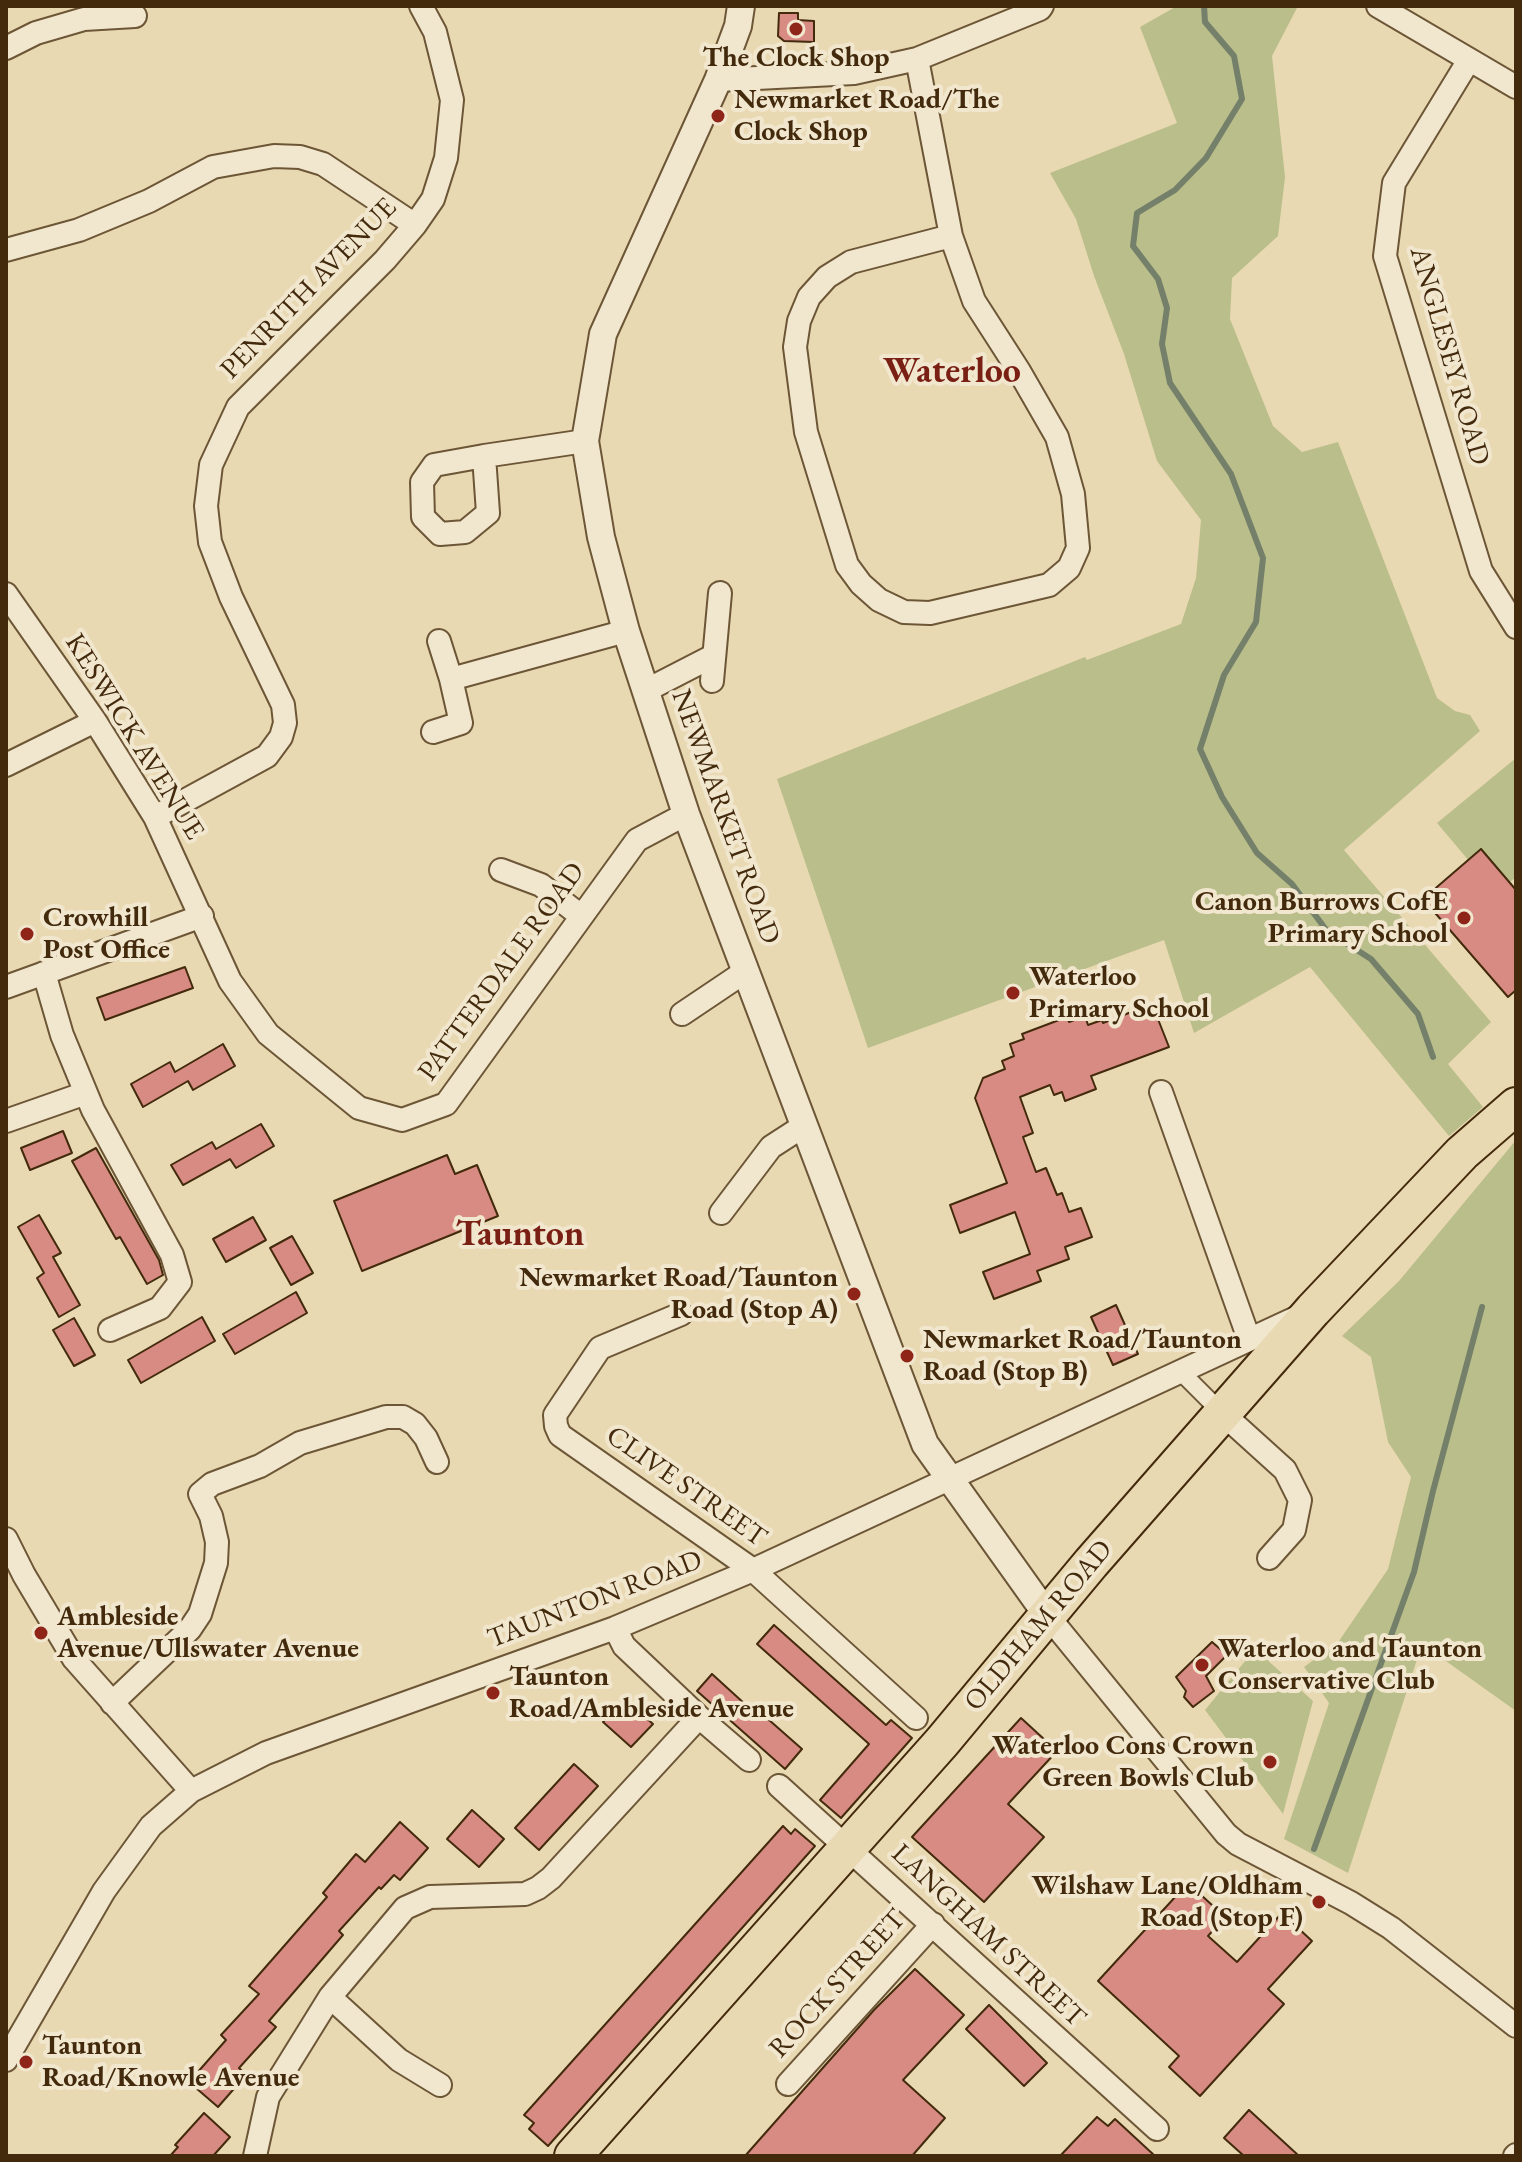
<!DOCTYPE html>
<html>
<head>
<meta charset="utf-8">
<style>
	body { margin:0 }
	#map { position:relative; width:1522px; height:2162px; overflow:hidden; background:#e9d9b3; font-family:"EB Garamond",serif }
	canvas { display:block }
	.frame { position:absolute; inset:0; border:8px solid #432a0c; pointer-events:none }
</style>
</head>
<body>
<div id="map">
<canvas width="1522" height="2162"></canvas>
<div class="frame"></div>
</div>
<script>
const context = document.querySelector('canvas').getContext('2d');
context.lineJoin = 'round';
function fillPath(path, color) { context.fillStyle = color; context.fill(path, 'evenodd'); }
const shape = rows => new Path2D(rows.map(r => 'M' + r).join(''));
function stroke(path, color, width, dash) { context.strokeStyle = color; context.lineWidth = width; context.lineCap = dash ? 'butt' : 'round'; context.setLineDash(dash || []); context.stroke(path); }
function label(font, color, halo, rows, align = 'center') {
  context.font = font + ' "EB Garamond",serif'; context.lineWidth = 8; context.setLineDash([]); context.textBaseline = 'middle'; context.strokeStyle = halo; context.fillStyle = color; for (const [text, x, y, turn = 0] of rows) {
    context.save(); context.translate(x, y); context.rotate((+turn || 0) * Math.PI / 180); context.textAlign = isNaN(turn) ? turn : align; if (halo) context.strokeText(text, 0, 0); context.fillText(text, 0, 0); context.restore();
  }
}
fillPath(shape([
	[1177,6,1298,6,1272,56,1285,177,1278,236,1232,278,1230,319,1273,426,1302,452,1338,442,1437,698,1455,711,1470,715,1480,731,1344,850,1491,1022,1448,1064,1483,1107,1449,1136,1310,967,1194,1033,1164,940,868,1048,777,779,1085,657,1087,660,1181,624,1196,578,1201,520,1157,461,1124,354,1094,276,1076,219,1050,173,1177,123,1140,27],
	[1516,758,1516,877,1510,882,1479,851,1470,862,1437,823],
	[1516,1140,1516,1711,1422,1644,1348,1873,1284,1839,1329,1703,1304,1667,1339,1641,1388,1569,1411,1477,1388,1442,1371,1357,1342,1336,1399,1281],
	[1255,1649,1313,1701,1283,1814,1205,1710]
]), '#babe8a');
stroke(shape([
	[1204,6,1205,22,1234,56,1242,99,1206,158,1175,190,1137,213,1133,246,1158,279,1167,308,1162,344,1170,383,1231,474,1263,558,1256,622,1224,675,1200,749,1222,797,1257,853,1292,884,1327,931,1371,959,1418,1014,1433,1057],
	[1314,1849,1414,1572,1433,1491,1482,1307]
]), '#75806b', 6);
const building = shape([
	[779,13,798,13,798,20,814,21,814,42,784,41,778,36,779,13],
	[1481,849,1516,890,1516,990,1508,997,1423,899,1481,849],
	[185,967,193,988,105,1020,97,998,185,967],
	[1152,1004,1169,1047,1091,1076,1096,1089,1065,1101,1062,1092,1054,1095,1050,1085,1020,1097,1033,1133,1023,1137,1036,1172,1046,1168,1057,1195,1062,1193,1069,1212,1081,1208,1092,1237,1065,1247,1069,1259,1037,1271,1041,1281,994,1299,983,1272,1030,1254,1015,1212,960,1233,950,1205,1007,1183,975,1098,983,1078,1005,1069,1002,1061,1014,1056,1010,1044,1024,1039,1022,1034,1067,1017,1069,1022,1085,1016,1088,1025,1102,1020,1103,1023,1152,1004],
	[223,1044,235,1066,193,1090,188,1081,143,1107,131,1084,170,1062,175,1072,223,1044],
	[261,1124,274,1146,236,1168,230,1159,183,1185,171,1165,212,1142,216,1149,261,1124],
	[63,1131,72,1153,30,1170,21,1148,63,1131],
	[96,1148,159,1260,163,1275,147,1284,120,1237,116,1239,72,1161,96,1148],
	[447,1155,455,1174,477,1165,498,1216,362,1271,334,1201,447,1155],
	[39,1215,61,1253,53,1257,80,1305,59,1317,37,1278,44,1273,18,1227,39,1215],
	[253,1217,266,1240,226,1262,213,1239,253,1217],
	[292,1236,313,1273,291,1285,270,1248,292,1236],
	[296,1292,307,1313,235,1354,223,1334,296,1292],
	[1116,1305,1138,1354,1113,1365,1091,1317,1116,1305],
	[202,1317,215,1341,141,1383,128,1360,202,1317],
	[74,1318,95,1355,74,1366,53,1330,74,1318],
	[774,1625,886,1725,891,1720,912,1738,841,1818,820,1800,869,1744,757,1644,774,1625],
	[1212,1642,1227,1655,1206,1676,1214,1691,1193,1707,1184,1697,1186,1691,1176,1677,1212,1642],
	[712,1674,757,1715,760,1712,802,1749,785,1769,697,1691,712,1674],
	[624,1698,653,1724,631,1747,603,1722,624,1698],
	[1021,1718,1057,1751,1008,1804,1044,1837,984,1902,912,1837,1021,1718],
	[574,1764,598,1786,539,1850,515,1828,574,1764],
	[472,1810,504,1839,479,1867,447,1839,472,1810],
	[400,1822,428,1848,400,1880,394,1875,381,1889,379,1887,339,1931,343,1935,269,2021,276,2027,239,2068,246,2075,218,2107,189,2082,226,2040,221,2035,259,1994,249,1986,327,1897,323,1893,356,1854,365,1862,400,1822],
	[783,1826,791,1834,795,1829,815,1846,548,2146,529,2129,534,2123,524,2115,783,1826],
	[1188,1883,1225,1917,1208,1936,1237,1962,1282,1913,1312,1941,1268,1989,1284,2004,1200,2096,1169,2067,1179,2056,1098,1981,1188,1883],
	[915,1969,964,2015,903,2080,945,2118,912,2156,745,2156,874,2010,915,1969],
	[989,2005,1047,2063,1024,2086,966,2029,989,2005],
	[1249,2110,1299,2156,1244,2156,1224,2138,1249,2110],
	[204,2113,230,2137,213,2156,170,2156,178,2147,175,2145,204,2113],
	[1097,2117,1108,2126,1115,2119,1155,2156,1060,2156,1097,2117]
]);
fillPath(building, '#d78b82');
stroke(building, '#432a0c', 2);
const pedestrian = shape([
	[1181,1372,1222,1413]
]);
const minor = shape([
	[1378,6,1516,87],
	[6,48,36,33,84,19,135,16],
	[917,59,951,236,974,301,1019,371,1057,437,1073,494,1078,548,1069,568,1049,585,930,613,904,612,879,600,861,584,847,565,806,432,795,347,799,321,809,297,827,277,851,262,951,236],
	[1469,60,1394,183,1385,256,1481,571,1516,627],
	[718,80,854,73,917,59,1040,9,1042,6],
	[6,250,79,230,149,201,213,167,274,156,300,157,323,164,415,225],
	[484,456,488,513,465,532,440,534,423,517,422,482,434,465,484,456,585,441],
	[6,594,95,721,155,817,230,981,268,1034,359,1108,402,1120,446,1104,637,840,686,814],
	[439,641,451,679],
	[712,681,720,593],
	[645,691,713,656],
	[433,732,461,723,451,679,626,631],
	[6,765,95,721],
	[155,817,267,756,281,737,285,723,283,705,231,597,210,542,206,506,211,465,238,407,385,260,415,225,433,199,446,158,452,100,435,32,421,6],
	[501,870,541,885,581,916],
	[44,973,62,1035,93,1110,172,1255,180,1282,160,1308,110,1330],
	[6,987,202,916],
	[682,1014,746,971],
	[1161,1092,1249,1339],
	[6,1121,86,1093],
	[721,1213,771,1147,805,1125],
	[681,1314,600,1348,555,1415,556,1426,560,1435,753,1570,916,1718],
	[1222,1413,1285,1470,1300,1500,1294,1530,1269,1558],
	[6,1539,24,1575,74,1659,191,1791],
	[1047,1615,1226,1834,1238,1844,1351,1903,1391,1928,1516,2026],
	[615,1628,624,1646,699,1717,749,1760],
	[112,1703,190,1629,200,1614,216,1563,217,1542,211,1516,200,1494,212,1484,260,1466,300,1443,386,1417,403,1417,415,1424,426,1438,437,1462],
	[779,1786,1157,2129],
	[330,1997,399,2060,440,2085],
	[6,2060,104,1891,151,1826,191,1791,266,1753,615,1628,753,1570,1298,1317],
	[788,2084,933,1924],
	[255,2156,268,2097,330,1997,405,1908,430,1897,525,1894,538,1888,551,1878,699,1717],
	[1515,2156,1516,2155]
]);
const tertiary = shape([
	[741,6,738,26,718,80,603,334,585,441,601,537,626,631,686,814,925,1444,1047,1615]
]);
const trunk = shape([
	[573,2156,942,1742,1091,1563,1313,1310,1462,1153,1516,1106]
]);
stroke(pedestrian, '#6c5636', 20);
stroke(minor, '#6c5636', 26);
stroke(tertiary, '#6c5636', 30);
stroke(trunk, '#432a0c', 40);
stroke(pedestrian, '#f1e6ce', 16);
stroke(minor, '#f1e6ce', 22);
stroke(tertiary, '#f1e6ce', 26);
stroke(trunk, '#e9d9b3', 36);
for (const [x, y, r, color] of [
	[796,29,8,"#8f2418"],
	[718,116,8,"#8f2418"],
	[1464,918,8,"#8f2418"],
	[27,934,8,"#8f2418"],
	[1013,993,8,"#8f2418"],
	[854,1294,8,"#8f2418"],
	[907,1356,8,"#8f2418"],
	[41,1633,8,"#8f2418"],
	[1202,1665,8,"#8f2418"],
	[493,1693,8,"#8f2418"],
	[1270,1762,8,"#8f2418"],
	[1319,1902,8,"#8f2418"],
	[26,2062,8,"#8f2418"]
]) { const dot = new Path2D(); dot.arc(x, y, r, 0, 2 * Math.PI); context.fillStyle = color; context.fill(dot); stroke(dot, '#f1e6ce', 3); }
label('bold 28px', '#432a0c', '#f1e6ce', [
	["The Clock Shop",796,58,"center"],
	["Newmarket Road/The",734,100],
	["Clock Shop",734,132],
	["Canon Burrows CofE",1448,902,"right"],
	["Primary School",1448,934,"right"],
	["Crowhill",43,918],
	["Post Office",43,950],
	["Waterloo",1029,977],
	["Primary School",1029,1009],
	["Newmarket Road/Taunton",838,1278,"right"],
	["Road (Stop A)",838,1310,"right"],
	["Newmarket Road/Taunton",923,1340],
	["Road (Stop B)",923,1372],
	["Ambleside",57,1617],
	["Avenue/Ullswater Avenue",57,1649],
	["Waterloo and Taunton",1218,1649],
	["Conservative Club",1218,1681],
	["Taunton",509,1677],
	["Road/Ambleside Avenue",509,1709],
	["Waterloo Cons Crown",1254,1746,"right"],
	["Green Bowls Club",1254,1778,"right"],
	["Wilshaw Lane/Oldham",1303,1886,"right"],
	["Road (Stop F)",1303,1918,"right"],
	["Taunton",42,2046],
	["Road/Knowle Avenue",42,2078]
], 'left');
label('28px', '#432a0c', '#f1e6ce', [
	["PENRITH AVENUE",309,289,-46],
	["ANGLESEY ROAD",1449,356,74],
	["KESWICK AVENUE",134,737,58],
	["NEWMARKET ROAD",725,817,70],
	["PATTERDALE ROAD",502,972,-54],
	["CLIVE STREET",686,1487,35],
	["TAUNTON ROAD",595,1600,-21],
	["OLDHAM ROAD",1039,1626,-50],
	["LANGHAM STREET",988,1936,43],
	["ROCK STREET",838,1984,-48]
]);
label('bold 36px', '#7a1f14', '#f1e6ce', [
	["Waterloo",952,372],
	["Taunton",520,1235]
]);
</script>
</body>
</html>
